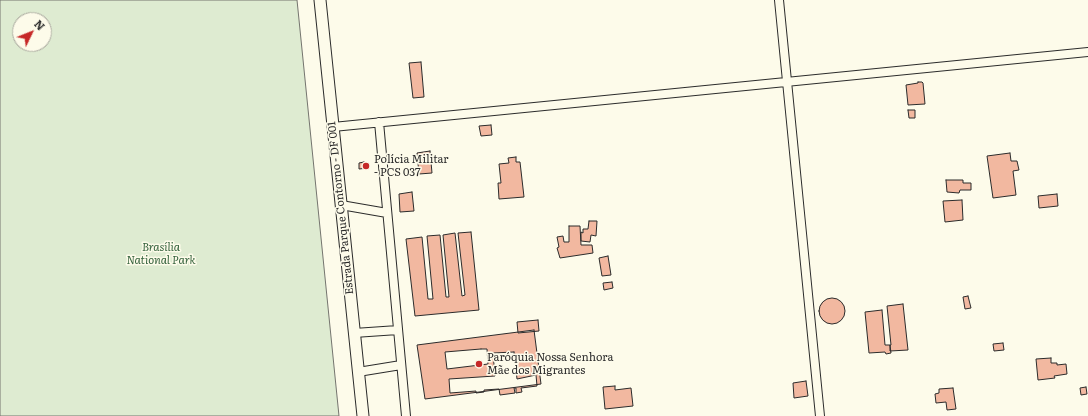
<!DOCTYPE html>
<html>
<head>
<meta charset="utf-8">
<style>
	body { margin:0 }
	#map { position:relative; width:1088px; height:416px; overflow:hidden; background:#fdfbea; font-family:Literata,serif }
	canvas { display:block }
	.north { position:absolute; left:12px; top:12px; width:40px; height:40px; box-sizing:border-box; background:#fdfbea; border:1px solid #a9a89e; border-radius:50%; rotate:47deg; font-size:11px; font-weight:700; line-height:16px; text-align:center; color:#2b2b2b }
	.north::after { content:''; display:block; margin:auto; width:14px; height:18px; background:#c62828; clip-path:polygon(50% 0,100% 100%,50% 72%,0 100%) }
</style>
</head>
<body>
<div id="map">
<canvas width="1088" height="416"></canvas>
<div class="north">N</div>
</div>
<script>
const context = document.querySelector('canvas').getContext('2d');
context.lineJoin = 'round';
function fillPath(path, color) { context.fillStyle = color; context.fill(path, 'evenodd'); }
const shape = rows => new Path2D(rows.map(r => 'M' + r).join(''));
function stroke(path, color, width, dash) { context.strokeStyle = color; context.lineWidth = width; context.lineCap = dash ? 'butt' : 'round'; context.setLineDash(dash || []); context.stroke(path); }
function label(font, color, halo, rows, align = 'center') {
  context.font = font + ' Literata,serif'; context.lineWidth = 3; context.setLineDash([]); context.textBaseline = 'middle'; context.strokeStyle = halo; context.fillStyle = color; for (const [text, x, y, turn = 0] of rows) {
    context.save(); context.translate(x, y); context.rotate((+turn || 0) * Math.PI / 180); context.textAlign = isNaN(turn) ? turn : align; if (halo) context.strokeText(text, 0, 0); context.fillText(text, 0, 0); context.restore();
  }
}
const green = shape([
	[0,0,297,0,339,416,0,416,0,0],
	[20,20,44,20,44,44,20,44,20,20]
]);
fillPath(green, '#deebd1');
stroke(green, '#74746e', 1);
const building = shape([
	[421,62,424,97,413,98,409,63,421,62],
	[918,82,922,82,923,83,925,104,908,105,906,85,918,83,918,82],
	[908,110,915,110,915,118,909,118,908,110],
	[491,125,492,135,481,136,479,126,491,125],
	[430,151,432,173,419,174,417,153,430,151],
	[1010,153,1011,161,1017,161,1019,170,1013,171,1016,195,993,198,987,156,1010,153],
	[516,157,516,162,520,162,524,197,499,199,498,183,501,183,499,164,509,163,508,158,516,157],
	[364,162,367,163,368,168,359,169,359,163,364,162],
	[946,180,963,180,963,183,971,183,971,190,960,190,959,193,947,192,946,180],
	[412,192,414,211,400,212,399,194,412,192],
	[1057,194,1058,206,1039,208,1038,196,1057,194],
	[962,200,963,220,945,222,943,201,962,200],
	[589,221,597,221,596,236,591,235,590,242,581,241,581,232,583,233,583,229,588,229,589,221],
	[569,226,580,226,581,245,592,245,593,253,560,258,557,248,559,247,557,237,563,236,564,242,569,242,569,226],
	[471,232,479,310,415,316,406,239,422,237,428,299,433,299,427,236,440,235,446,297,449,297,443,235,455,233,462,296,465,295,458,233,471,232],
	[608,256,611,275,602,276,599,258,608,256],
	[612,282,613,288,604,290,603,283,612,282],
	[968,296,971,308,965,309,963,297,968,296],
	'819 311a13 13 0 1 1 26 0a13 13 0 1 1-26 0Z',
	[903,304,908,350,890,351,890,345,891,345,887,306,903,304],
	[882,310,885,345,890,345,891,353,886,354,885,352,869,353,865,312,882,310],
	[538,320,539,331,518,333,517,322,538,320],
	[534,330,541,384,425,399,417,345,534,330],
	[1003,343,1004,350,994,351,993,344,1003,343],
	[481,349,487,349,488,364,447,369,445,352,481,349],
	[514,352,517,379,536,375,537,386,521,388,522,392,516,393,516,388,514,388,515,393,500,395,499,389,484,390,484,392,476,393,476,391,450,393,449,379,495,376,493,353,514,352],
	[1051,358,1051,363,1057,363,1057,365,1066,364,1067,374,1054,376,1055,378,1038,380,1036,359,1051,358],
	[806,381,808,396,794,398,793,383,806,381],
	[615,386,615,390,631,388,633,406,605,409,603,387,615,386],
	[1086,387,1087,394,1081,395,1080,388,1086,387],
	[953,388,956,409,947,410,946,402,936,403,935,394,939,393,939,389,953,388]
]);
fillPath(building, '#f2b8a0');
stroke(building, '#2b2b2b', 1);
const minor = shape([
	[779,0,820,416],
	[379,122,406,416],
	[333,127,1088,52],
	[341,205,387,213],
	[354,333,398,330],
	[358,372,401,365]
]);
const secondary = shape([
	[320,0,363,416]
]);
stroke(minor, '#2b2b2b', 10);
stroke(secondary, '#2b2b2b', 13);
stroke(minor, '#fdfbea', 8);
stroke(secondary, '#fdfbea', 11);
for (const [x, y, r, color] of [
	[366,166,4,"#c62828"],
	[479,364,4,"#c62828"]
]) { const dot = new Path2D(); dot.arc(x, y, r, 0, 2 * Math.PI); context.fillStyle = color; context.fill(dot); stroke(dot, '#fdfbea', 1.5); }
label('11px', '#2b2b2b', '#fdfbea', [
	["Polícia Militar",374,160],
	["- PCS 037",374,173],
	["Paróquia Nossa Senhora",487,358],
	["Mãe dos Migrantes",487,371]
], 'left');
label('11px', '#2b2b2b', '#fdfbea', [
	["Estrada Parque Contorno - DF 001",341,208,-96]
]);
label('italic 11px', '#34623c', '#fdfbea', [
	["Brasília",161,248],
	["National Park",161,261]
]);
</script>
</body>
</html>
